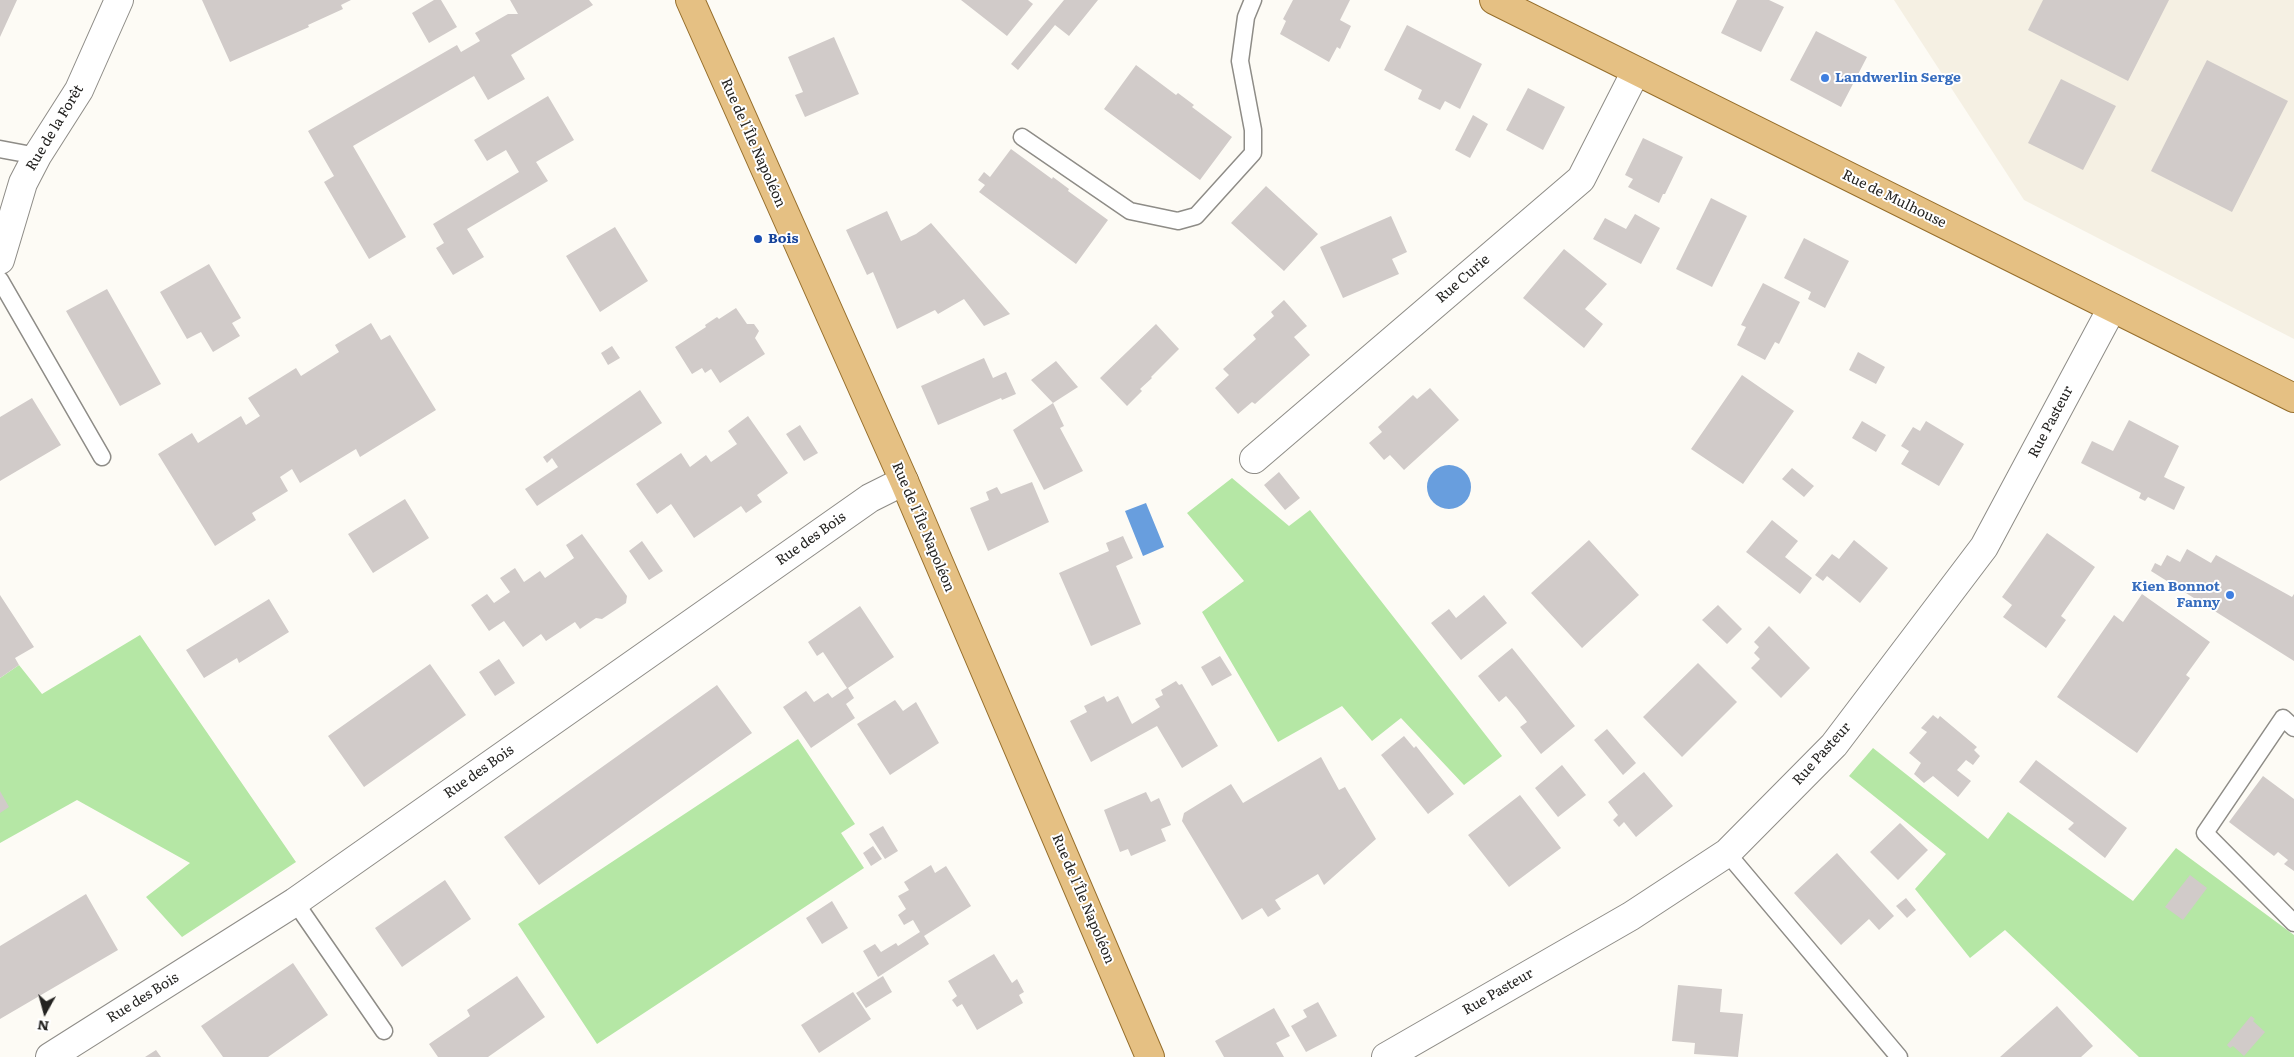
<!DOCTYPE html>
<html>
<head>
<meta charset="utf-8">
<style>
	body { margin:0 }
	#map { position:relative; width:2294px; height:1057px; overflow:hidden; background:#fdfbf5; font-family:Literata,serif }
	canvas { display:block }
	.north { position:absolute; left:20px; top:987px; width:50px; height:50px; -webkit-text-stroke:4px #fff; paint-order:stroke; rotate:187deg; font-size:14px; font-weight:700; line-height:20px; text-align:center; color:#242321 }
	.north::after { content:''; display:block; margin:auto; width:18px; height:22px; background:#242321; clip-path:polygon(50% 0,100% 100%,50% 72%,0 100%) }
</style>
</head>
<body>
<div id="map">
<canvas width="2294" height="1057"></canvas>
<div class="north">N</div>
</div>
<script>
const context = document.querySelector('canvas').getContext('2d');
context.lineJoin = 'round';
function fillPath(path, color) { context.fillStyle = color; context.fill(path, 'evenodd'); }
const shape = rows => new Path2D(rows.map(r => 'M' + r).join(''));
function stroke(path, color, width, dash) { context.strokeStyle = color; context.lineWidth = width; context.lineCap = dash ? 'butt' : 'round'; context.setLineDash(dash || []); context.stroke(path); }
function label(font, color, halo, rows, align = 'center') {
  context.font = font + ' Literata,serif'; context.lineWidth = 4; context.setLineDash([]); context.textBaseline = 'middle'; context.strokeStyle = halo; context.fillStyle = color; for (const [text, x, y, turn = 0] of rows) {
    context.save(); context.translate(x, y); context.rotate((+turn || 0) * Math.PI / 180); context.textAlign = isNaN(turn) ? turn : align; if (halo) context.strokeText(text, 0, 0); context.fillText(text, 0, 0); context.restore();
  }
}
fillPath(shape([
	[1894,0,2294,0,2294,339,2024,200]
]), '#f5f0e3');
fillPath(shape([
	[1232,478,1289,526,1310,510,1502,756,1464,785,1401,718,1372,741,1342,706,1278,742,1202,612,1244,581,1187,513],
	[140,635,296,862,182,937,146,897,190,863,77,800,0,843,0,678,19,665,42,694],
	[798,739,855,824,841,833,864,868,597,1044,518,924],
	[1873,748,1988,839,2008,812,2133,901,2176,848,2294,935,2294,1057,2139,1057,2005,930,1970,958,1915,889,1946,854,1849,776]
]), '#b5e7a5');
fillPath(shape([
	'1427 487a22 22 0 1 1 44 0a22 22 0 1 1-44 0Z',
	[1146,503,1164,547,1143,556,1125,511]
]), '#689ede');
fillPath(shape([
	[0,0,17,0,0,37],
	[202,0,351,0,341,5,343,9,308,25,309,27,230,62],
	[434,0,441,0,457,27,429,43,412,13],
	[510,0,589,0,593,5,511,55,525,79,488,100,474,76,353,146,406,237,369,259,324,182,334,176,308,131,457,45,461,52,480,41,475,33,508,14,518,14],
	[961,0,1028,0,1033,4,1007,36],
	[1064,0,1098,0,1069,36,1055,25,1018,70,1011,64],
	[1293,0,1350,0,1340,20,1351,26,1340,49,1337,47,1329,62,1280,34,1286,21,1283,19],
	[1737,0,1769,0,1784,7,1761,52,1721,33],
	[2043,0,2169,0,2128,81,2028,30],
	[1407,25,1482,64,1460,109,1445,101,1440,110,1418,99,1422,90,1384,70],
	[1816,31,1867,57,1841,107,1790,80],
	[834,37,859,94,805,117,795,95,803,92,788,57],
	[2207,60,2288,101,2232,212,2151,171],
	[1136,65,1176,95,1178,93,1194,105,1192,107,1232,137,1200,180,1104,109],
	[2061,79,2116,106,2083,170,2028,143],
	[1528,88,1565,107,1543,150,1506,130],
	[548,96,574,140,536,162,548,181,467,229,484,257,453,275,436,248,444,243,433,224,519,172,506,150,487,161,474,140],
	[1473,115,1488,124,1470,158,1455,150],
	[1643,138,1683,157,1665,194,1663,194,1659,203,1628,187,1633,179,1625,175],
	[1011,149,1052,179,1053,177,1069,189,1068,191,1108,220,1076,264,979,192,985,185,978,180,984,172,990,177],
	[1266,186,1318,234,1284,271,1231,223],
	[1711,198,1747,216,1712,287,1676,269],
	[887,211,901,241,916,234,931,223,1010,314,984,326,964,299,938,314,935,310,897,329,873,272,867,275,846,230],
	[1635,214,1660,228,1641,264,1593,239,1605,218,1626,229],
	[1391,216,1407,252,1392,259,1399,274,1343,298,1320,247],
	[615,227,648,281,600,312,566,256],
	[1804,238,1849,261,1825,308,1808,299,1811,292,1784,278],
	[1564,249,1607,284,1585,309,1603,324,1584,348,1523,298],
	[209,264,241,318,232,323,240,336,213,352,201,332,187,339,160,292],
	[1763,283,1800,302,1779,344,1775,342,1765,360,1737,345,1746,327,1741,325],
	[107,289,161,384,120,406,66,311],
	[1284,300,1307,326,1294,337,1310,355,1255,404,1252,402,1238,414,1215,388,1229,375,1223,369,1256,339,1253,335,1274,316,1271,312],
	[736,308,747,324,754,324,759,331,755,338,765,354,720,383,711,369,705,373,702,368,692,374,675,347,706,327,705,325,717,317,719,319],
	[371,323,381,340,390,335,436,410,360,457,356,449,300,483,292,469,280,477,288,491,252,513,256,520,215,546,158,454,192,433,198,443,241,416,246,425,260,416,248,398,296,368,301,376,339,352,335,345],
	[1156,324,1179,349,1151,377,1152,378,1140,389,1142,391,1127,406,1100,378],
	[612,346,620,358,608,365,601,353],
	[1858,352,1885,367,1876,384,1849,370],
	[984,358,993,378,1006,372,1016,394,1002,400,1001,398,938,425,921,386],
	[1056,361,1078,387,1053,403,1031,380],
	[1742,375,1794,411,1743,484,1691,449],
	[1430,388,1459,420,1404,470,1390,455,1384,460,1369,443,1382,432,1378,427,1413,395,1417,399],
	[640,390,662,423,537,506,525,489,558,467,552,458,547,463,543,457],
	[32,398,61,445,0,481,0,417],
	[1053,403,1064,426,1060,428,1083,471,1044,490,1013,430],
	[748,416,788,473,757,495,762,502,746,513,741,506,694,538,671,504,657,514,636,484,681,453,690,467,706,455,711,462,737,444,728,431],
	[2129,420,2179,446,2164,477,2185,487,2174,510,2148,497,2145,501,2139,498,2141,493,2081,463,2092,441,2113,451],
	[1862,421,1886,435,1876,452,1852,438],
	[1926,421,1964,444,1939,486,1901,464,1909,451,1901,446,1913,427,1920,431],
	[800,425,818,453,804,461,786,434],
	[1792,468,1814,486,1804,497,1782,479],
	[1279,472,1300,498,1285,510,1264,485],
	[1032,482,1049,522,988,551,970,508,989,500,986,492,997,487,1001,494],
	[405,499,429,538,373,573,348,534],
	[1772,520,1798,541,1785,557,1812,578,1800,594,1746,552],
	[2047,533,2095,567,2061,616,2066,620,2046,648,2003,617,2012,605,2002,597],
	[582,534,627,596,626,603,602,619,596,618,580,629,575,622,546,641,541,634,523,647,504,621,489,631,471,605,487,594,494,603,510,592,500,578,515,568,524,582,540,571,545,578,574,558,566,545],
	[1123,536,1133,558,1116,566,1141,624,1091,646,1059,573,1109,551,1106,543],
	[1589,540,1639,595,1582,648,1531,593],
	[1854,540,1888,568,1860,603,1827,576,1823,581,1815,575,1832,554,1839,559],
	[642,541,663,571,649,580,629,551],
	[2187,549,2211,563,2216,555,2292,597,2294,594,2294,661,2151,571,2155,563,2161,566,2167,555,2180,562],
	[2142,594,2210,642,2186,675,2190,678,2137,753,2057,697,2114,615,2123,622],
	[0,595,34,647,15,658,19,665,0,678],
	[1484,595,1507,623,1461,660,1431,623,1449,609,1456,618],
	[269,599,289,632,239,663,237,658,204,678,186,650],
	[1718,605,1742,629,1727,644,1702,620],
	[860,606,894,657,848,688,854,698,846,704,855,718,811,748,783,707,806,691,814,702,828,693,832,698,847,688,823,652,817,656,808,642],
	[1769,626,1810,668,1781,698,1751,668,1760,659,1754,653,1759,647,1754,642],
	[1512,648,1575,726,1541,754,1520,727,1527,722,1517,709,1506,696,1499,702,1478,676],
	[1220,656,1232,675,1212,686,1201,667],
	[499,659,515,683,495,696,479,672],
	[1698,663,1737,702,1682,757,1643,717],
	[430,664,466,715,364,787,328,736],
	[1176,681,1179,685,1182,684,1218,746,1182,768,1157,726,1091,762,1070,721,1087,712,1084,706,1104,696,1107,702,1118,696,1132,724,1160,707,1155,699,1163,695,1161,690],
	[717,685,752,733,539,885,504,837],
	[895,700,903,711,916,702,939,743,890,775,857,724],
	[1933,715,1938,719,1940,716,1977,747,1974,750,1980,756,1973,765,1966,760,1957,770,1971,781,1958,797,1933,776,1924,783,1914,774,1921,763,1909,753,1927,732,1921,728],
	[1607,729,1636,763,1623,775,1594,740],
	[1404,736,1414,748,1416,746,1454,794,1428,814,1381,755],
	[1321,757,1339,790,1345,787,1376,839,1324,885,1318,874,1275,900,1281,909,1268,917,1262,908,1242,920,1182,821,1184,813,1231,784,1243,803],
	[2036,760,2127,828,2105,858,2068,829,2074,823,2019,782],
	[1562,765,1586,795,1558,817,1535,788],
	[1644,772,1673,806,1636,837,1624,822,1619,827,1613,820,1618,815,1608,802],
	[2263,776,2294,799,2294,871,2284,864,2288,860,2278,852,2274,856,2229,822],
	[0,791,9,807,0,813],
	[1146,792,1151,802,1159,798,1171,825,1161,829,1166,841,1131,856,1128,849,1120,852,1104,810],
	[1520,795,1561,848,1509,887,1468,835],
	[1900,823,1928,850,1898,880,1870,852],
	[883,826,898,851,885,859,869,834],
	[873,846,882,859,871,866,863,853],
	[1837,853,1894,916,1879,930,1869,919,1841,945,1794,893],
	[931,865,935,873,946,866,971,906,924,936,929,944,878,977,863,951,875,944,881,952,896,943,898,946,920,932,913,920,904,925,898,915,906,909,898,896,909,890,904,882],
	[2190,875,2207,888,2183,920,2165,907],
	[445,880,471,919,402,967,375,928],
	[86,894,118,950,0,1019,0,946],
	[1906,898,1916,910,1907,918,1896,906],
	[832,901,848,928,822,944,806,918],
	[994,954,1012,983,1017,979,1024,992,1019,995,1023,1003,977,1030,962,1004,957,1007,952,1000,957,996,948,981],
	[293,963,328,1015,268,1057,223,1057,201,1026],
	[517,976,545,1017,488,1057,438,1057,429,1044,470,1016,467,1010],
	[883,976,892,992,866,1008,856,993],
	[1678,985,1722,989,1720,1012,1743,1014,1738,1057,1694,1054,1695,1043,1672,1041],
	[853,992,871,1019,819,1053,801,1025],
	[1318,1002,1337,1036,1306,1052,1291,1026,1307,1017,1303,1010],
	[2057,1006,2093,1046,2081,1057,2000,1057],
	[1274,1008,1290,1036,1276,1043,1284,1057,1224,1057,1215,1041],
	[2251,1016,2255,1019,2253,1021,2265,1032,2244,1056,2233,1046,2230,1048,2227,1045],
	[156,1050,161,1057,145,1057]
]), '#d1cbc9');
const lane = shape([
	[1022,137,1130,211,1178,221,1196,216,1253,153,1253,130,1240,61,1246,17,1253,0],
	[0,149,37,156],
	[0,280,102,457],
	[2294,728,2283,718,2205,833,2294,923],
	[1727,853,1899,1057],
	[295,902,384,1031]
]);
const street = shape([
	[0,260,23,183,37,156,79,90,119,0],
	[1254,459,1581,179,1636,71],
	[50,1057,295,902,870,498,904,481],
	[1386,1057,1631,916,1727,853,1834,745,1984,547,2112,308]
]);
const primary = shape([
	[690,0,904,481,1150,1057],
	[1494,0,2294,398]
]);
stroke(lane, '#8e8c87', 19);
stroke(street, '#8e8c87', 30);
stroke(primary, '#966e2b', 30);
stroke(lane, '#fff', 16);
stroke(street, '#fff', 28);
stroke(primary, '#e5c083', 28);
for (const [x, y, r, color] of [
	[1825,78,5,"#3f7fe0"],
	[758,239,5,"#1a4fb4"],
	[2230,595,5,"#3f7fe0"]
]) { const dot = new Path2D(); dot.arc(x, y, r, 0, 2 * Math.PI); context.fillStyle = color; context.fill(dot); stroke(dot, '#fff', 2); }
label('bold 14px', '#366cbe', '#fff', [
	["Landwerlin Serge",1835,78],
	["Kien Bonnot",2220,587,"right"],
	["Fanny",2220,603,"right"]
], 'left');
label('14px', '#242321', '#fff', [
	["Rue de la Forêt",55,128,-59],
	["Rue de l'Île Napoléon",753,143,66],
	["Rue de Mulhouse",1894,199,26],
	["Rue Curie",1463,279,-41],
	["Rue Pasteur",2051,422,-62],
	["Rue de l'Île Napoléon",923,527,67],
	["Rue des Bois",811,539,-35],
	["Rue Pasteur",1822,754,-48],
	["Rue des Bois",479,772,-35],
	["Rue de l'Île Napoléon",1083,899,67],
	["Rue Pasteur",1498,992,-30],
	["Rue des Bois",143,998,-32]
]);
label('bold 14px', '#164399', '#fff', [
	["Bois",768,239]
], 'left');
</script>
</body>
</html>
